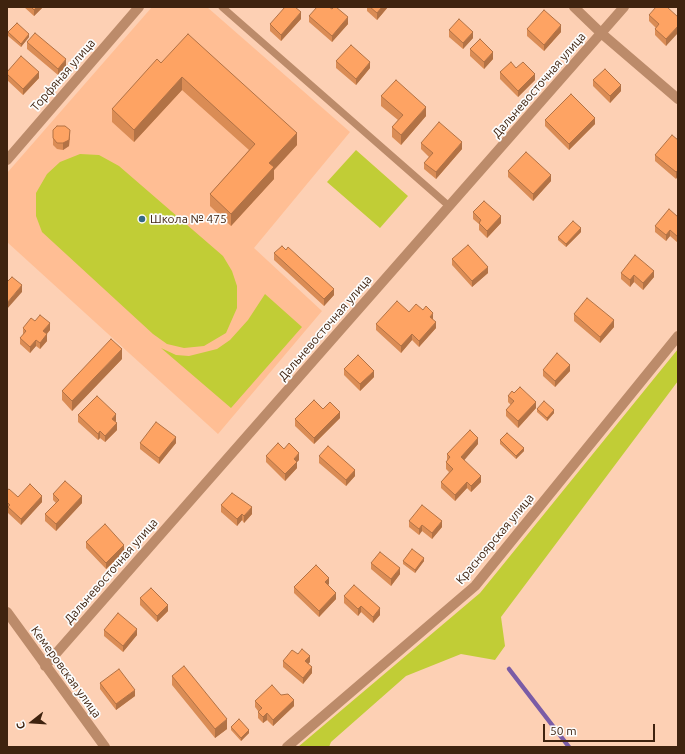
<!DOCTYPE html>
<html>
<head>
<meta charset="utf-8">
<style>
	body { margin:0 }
	#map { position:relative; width:685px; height:754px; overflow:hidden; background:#fdd0b4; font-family:Ubuntu,sans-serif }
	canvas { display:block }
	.frame { position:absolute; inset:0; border:8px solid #3f230f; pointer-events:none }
	.north { position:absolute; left:12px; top:702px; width:40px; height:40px; -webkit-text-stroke:3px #fcfcfc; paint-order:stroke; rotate:253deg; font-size:11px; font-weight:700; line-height:16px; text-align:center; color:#3f230f }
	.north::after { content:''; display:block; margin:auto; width:14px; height:18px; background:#3f230f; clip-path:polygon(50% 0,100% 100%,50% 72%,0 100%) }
	.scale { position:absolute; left:543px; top:724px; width:112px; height:18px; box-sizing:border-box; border:2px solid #3f230f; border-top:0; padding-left:5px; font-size:12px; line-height:14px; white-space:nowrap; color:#3f230f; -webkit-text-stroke:3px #fcfcfc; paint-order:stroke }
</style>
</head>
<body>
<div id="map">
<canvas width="685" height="754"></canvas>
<div class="frame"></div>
<div class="north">С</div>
<div class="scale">50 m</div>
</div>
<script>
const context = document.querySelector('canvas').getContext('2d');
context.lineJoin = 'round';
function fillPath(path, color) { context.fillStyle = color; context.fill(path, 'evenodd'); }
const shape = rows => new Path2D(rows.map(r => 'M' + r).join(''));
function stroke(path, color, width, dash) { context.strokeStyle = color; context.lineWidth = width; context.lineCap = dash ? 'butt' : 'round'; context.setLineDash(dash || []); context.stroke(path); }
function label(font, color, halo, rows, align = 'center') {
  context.font = font + ' Ubuntu,sans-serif'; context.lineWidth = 3.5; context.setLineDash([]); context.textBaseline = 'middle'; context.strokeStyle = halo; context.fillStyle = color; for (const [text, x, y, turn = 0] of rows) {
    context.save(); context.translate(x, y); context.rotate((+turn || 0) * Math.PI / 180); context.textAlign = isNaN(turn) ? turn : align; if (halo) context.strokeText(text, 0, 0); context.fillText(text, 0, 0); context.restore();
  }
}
fillPath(shape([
	[152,7,207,7,350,132,254,248,322,311,218,434,7,242,7,173]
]), '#ffbe94');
fillPath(shape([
	[356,150,408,196,380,228,327,182],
	[80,154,99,155,119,166,223,256,232,271,237,286,237,308,226,333,204,346,184,348,167,344,153,334,42,232,36,216,36,193,47,174,60,162],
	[265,294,302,327,231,408,161,348,176,355,189,356,217,349,230,340,248,320],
	[678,349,678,381,501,617,505,646,495,660,461,654,406,676,331,742,329,747,298,747,480,593]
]), '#c1cd36');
stroke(shape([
	[509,669,569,747]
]), '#7a5ca6', 4.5);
stroke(shape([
	[222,7,449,206]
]), '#bc8b6a', 7);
stroke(shape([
	[574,7,601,33,678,99],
	[7,160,139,7],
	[7,612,105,747],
	[45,666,624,7],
	[287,747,475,586,678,336]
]), '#bc8b6a', 10);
fillPath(shape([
	[24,7,43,7,34,16],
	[367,7,388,7,377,20,367,11],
	[332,9,348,24,332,42,309,22,309,16],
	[649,15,678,17,666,46,655,35,655,29,656,28,649,21],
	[301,19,281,41,270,31,270,24],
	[527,29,561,32,544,51,527,36],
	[449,30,473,38,463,49,449,37],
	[8,32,29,37,21,47,8,36],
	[27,42,66,66,58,75,27,49],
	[470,49,493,59,484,69,470,56],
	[336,61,370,68,356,85,336,68],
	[161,63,297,145,274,170,274,179,231,226,210,206,210,194,249,150,182,90,134,142,112,122,112,109],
	[516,68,535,80,518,97,500,79,500,72],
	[7,72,39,78,23,95,7,80],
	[593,80,621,91,610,103,593,86],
	[381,96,426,116,401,145,392,137,392,127,398,120,381,106],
	[545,120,595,124,569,150,545,126],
	[53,130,70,137,69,146,63,150,57,149,53,145],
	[678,140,676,179,655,161,655,155],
	[421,143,462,149,436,179,424,169,424,163,429,157,421,149],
	[508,171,551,181,533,201,508,177],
	[473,212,501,223,487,238,479,230,479,224,473,219],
	[678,217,678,243,670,236,666,241,655,232,655,226],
	[581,232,566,247,558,240,558,237],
	[286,250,334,295,324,306,274,260,274,253],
	[452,259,488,273,472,287,452,265],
	[621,273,654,277,643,290,634,282,630,287,621,279],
	[409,312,436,328,419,347,412,340,401,353,376,330,376,324],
	[574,314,614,327,600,343,574,321],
	[35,321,50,330,47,334,47,341,40,349,36,346,30,353,20,344,20,338,23,335,23,328],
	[122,359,72,411,62,400,62,391],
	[344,369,374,377,360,391,344,375],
	[543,370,570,371,555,387,543,376],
	[514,393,536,408,518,428,506,416,506,410,511,405,508,402,508,396],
	[323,409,340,418,314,444,295,426,295,419],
	[537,409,554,413,547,421,537,412],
	[78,415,116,421,115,422,117,430,105,442,100,438,98,440,78,422],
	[500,440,524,451,516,459,500,444],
	[140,443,176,443,159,464,140,449],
	[478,444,464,460,481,482,471,492,467,488,455,501,441,488,441,482,449,472,446,469,446,462,447,461,447,454],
	[284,449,299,460,297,462,297,468,285,481,266,462,266,456],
	[319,456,355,476,346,486,319,463],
	[7,490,18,497,42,502,21,525,8,513,8,509,7,508],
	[53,494,82,503,56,531,45,521,45,514,56,503,53,500],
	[221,505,252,514,244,523,242,520,237,526,221,512],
	[409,521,442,527,432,539,422,531,419,535,409,527],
	[86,542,124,552,106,569,86,548],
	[403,561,424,561,415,573,403,564],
	[371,563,400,574,391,586,371,569],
	[329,584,328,585,336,599,319,617,294,593,294,587],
	[344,596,380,615,373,623,361,612,358,616,344,603],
	[140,598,168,611,157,622,140,605],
	[104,630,137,635,123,652,104,636],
	[298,654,310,662,308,664,312,673,303,684,283,667,283,661],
	[172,676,227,729,215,738,172,685],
	[100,683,135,696,116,710,100,689],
	[281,695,294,706,273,726,267,720,263,723,258,718,258,711,255,707,255,701],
	[231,727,249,733,241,741,231,730]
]), '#da8c55');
fillPath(shape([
	[37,7,43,7,34,16,34,10],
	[382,7,388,7,377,20,377,13],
	[301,12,301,19,281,41,281,35],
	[348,17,348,24,332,42,332,36],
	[561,25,561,32,544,51,544,45],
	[678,26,678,33,666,46,666,39],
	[473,32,473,38,463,49,463,43],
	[29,34,29,37,21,47,21,44],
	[493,52,493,59,484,69,484,62],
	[66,59,66,66,58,75,58,69],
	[370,62,370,68,356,85,356,79],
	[39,72,39,78,23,95,23,89],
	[535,74,535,80,518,97,518,91],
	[182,77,182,90,134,142,134,130],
	[621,85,621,91,610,103,610,96],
	[426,107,426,116,401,145,401,135],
	[595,118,595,124,569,150,569,144],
	[70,130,69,146,63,150,63,143],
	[297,133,297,145,274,170,274,179,231,226,231,214,269,163],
	[462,142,462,149,436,179,436,172],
	[678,170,678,176,676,179,676,172],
	[551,175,551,181,533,201,533,194],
	[501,216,501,223,487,238,487,231],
	[581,228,581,232,566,247,566,244],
	[670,230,670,236,666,241,666,235],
	[488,267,488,273,472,287,472,281],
	[654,271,654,277,643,290,643,283],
	[634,275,634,282,630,287,630,280],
	[22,285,22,292,7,309,7,303],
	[334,289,334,295,324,306,324,299],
	[433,313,433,320,430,317],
	[614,320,614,327,600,343,600,337],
	[436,322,436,328,419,347,419,341],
	[50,323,50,330,43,338,43,331],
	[47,334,47,341,40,349,40,343],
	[412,334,412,340,401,353,401,346],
	[36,340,36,346,30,353,30,347],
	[122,349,122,359,72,411,72,401],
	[570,365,570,371,555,387,555,381],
	[374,371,374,377,360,391,360,384],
	[536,402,536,408,518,428,518,421],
	[554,410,554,413,547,421,547,418],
	[340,412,340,418,314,444,314,438],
	[116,414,116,421,112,425,112,419],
	[117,423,117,430,105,442,105,436],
	[100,431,100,438,98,440,98,434],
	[176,437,176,443,159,464,159,458],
	[478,438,478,444,461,464,461,457],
	[524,448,524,451,516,459,516,456],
	[299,453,299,460,294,465,294,459],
	[297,462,297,468,285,481,285,474],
	[355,470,355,476,346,486,346,480],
	[481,476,481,482,471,492,471,486],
	[467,482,467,488,455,501,455,495],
	[42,496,42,502,21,525,21,519],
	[82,496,82,503,56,531,56,524],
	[252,507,252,514,244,523,244,516],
	[242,514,242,520,237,526,237,519],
	[442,521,442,527,432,539,432,533],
	[422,525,422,531,419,535,419,529],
	[124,545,124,552,106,569,106,563],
	[424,558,424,561,415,573,415,570],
	[400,568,400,574,391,586,391,579],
	[329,578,329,584,325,588,325,582],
	[336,593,336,599,319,617,319,611],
	[168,605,168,611,157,622,157,616],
	[361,606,361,612,358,616,358,609],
	[380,608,380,615,373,623,373,617],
	[137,629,137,635,123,652,123,646],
	[310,656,310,662,305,667,305,661],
	[312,667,312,673,303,684,303,678],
	[135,690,135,696,116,710,116,704],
	[294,700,294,706,273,726,273,720],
	[267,713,267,720,263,723,263,717],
	[227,719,227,729,215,738,215,729],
	[249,730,249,733,241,741,241,738]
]), '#b27245');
const building = shape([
	[31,7,37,7,34,10,31,7],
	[285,7,295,7,301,12,281,35,270,24,285,7],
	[317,7,329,7,332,9,334,7,336,7,348,17,332,36,309,16,317,7],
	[370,7,382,7,377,13,370,7],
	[656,7,667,7,678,17,678,26,666,39,655,29,659,24,649,15,656,7],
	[544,10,561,25,544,45,527,29,544,10],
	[459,19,473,32,463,43,449,30,459,19],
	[17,23,29,34,21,44,8,32,17,23],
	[35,33,66,59,58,69,27,42,35,33],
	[188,34,297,133,269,163,274,167,231,214,210,194,255,144,182,77,134,130,112,109,157,59,161,63,188,34],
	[480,39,493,52,484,62,470,49,480,39],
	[351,45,370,62,356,79,336,61,351,45],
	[21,56,39,72,23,89,7,74,7,72,21,56],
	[511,62,516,68,523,62,535,74,518,91,500,72,511,62],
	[605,69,621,85,610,96,593,80,605,69],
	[396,80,426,107,401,135,392,127,403,115,381,96,396,80],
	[571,94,595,118,569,144,545,120,571,94],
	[439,122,462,142,436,172,424,163,433,153,421,143,439,122],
	[57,126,65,126,70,130,69,140,63,143,57,143,53,138,53,130,57,126],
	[672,135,678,140,678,170,676,172,655,155,672,135],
	[526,152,551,175,533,194,508,171,526,152],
	[484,201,501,216,487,231,479,223,481,220,473,212,484,201],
	[669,209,678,217,678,237,670,230,666,235,655,226,669,209],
	[573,221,581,228,566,244,558,237,573,221],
	[468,245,488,267,472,281,452,259,468,245],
	[282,246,286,250,288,247,334,289,324,299,274,253,282,246],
	[635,255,654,271,643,283,634,275,630,280,621,273,635,255],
	[12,277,22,285,7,303,7,282,12,277],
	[587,298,614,320,600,337,574,314,587,298],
	[397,301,409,312,416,304,423,310,426,306,433,313,430,317,436,322,419,341,412,334,401,346,376,324,397,301],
	[40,315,50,323,43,331,47,334,40,343,36,340,30,347,20,338,26,331,23,328,31,318,35,321,40,315],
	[111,339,122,349,72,401,62,391,111,339],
	[557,353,570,365,555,381,543,370,557,353],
	[358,355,374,371,360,384,344,369,358,355],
	[520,387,536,402,518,421,506,410,514,401,508,396,512,391,514,393,520,387],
	[97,396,116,414,112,419,117,423,105,436,100,431,98,434,78,415,97,396],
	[314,400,323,409,330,402,340,412,314,438,295,419,314,400],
	[544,401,554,410,547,418,537,409,544,401],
	[156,422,176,437,159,458,140,443,156,422],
	[470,430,478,438,461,457,481,476,471,486,467,482,455,495,441,482,453,469,446,462,450,457,447,454,470,430],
	[507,433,524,448,516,456,500,440,507,433],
	[278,443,284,449,289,443,299,453,294,459,297,462,285,474,266,456,278,443],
	[328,446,355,470,346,480,319,456,328,446],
	[65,481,82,496,56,524,45,514,59,500,53,494,65,481],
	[30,484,42,496,21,519,8,507,10,505,7,502,7,490,9,489,18,497,30,484],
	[232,493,252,507,244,516,242,514,237,519,221,505,232,493],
	[422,505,442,521,432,533,422,525,419,529,409,521,422,505],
	[105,524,124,545,106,563,86,542,105,524],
	[412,549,424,558,415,570,403,561,412,549],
	[380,552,400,568,391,579,371,563,380,552],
	[316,565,329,578,325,582,336,593,319,611,294,587,316,565],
	[354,585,380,608,373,617,361,606,358,609,344,596,354,585],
	[151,588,168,605,157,616,140,598,151,588],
	[118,613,137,629,123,646,104,630,118,613],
	[302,649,310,656,305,661,312,667,303,678,283,661,292,650,298,654,302,649],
	[184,666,227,719,215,729,172,676,184,666],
	[119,669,135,690,116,704,100,683,119,669],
	[272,685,281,695,288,694,294,700,273,720,267,713,263,717,258,712,262,708,255,701,272,685],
	[239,719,249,730,241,738,231,727,239,719]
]);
fillPath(building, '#fea363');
stroke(building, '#b27245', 1);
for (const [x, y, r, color] of [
	[142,219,4,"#366a86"]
]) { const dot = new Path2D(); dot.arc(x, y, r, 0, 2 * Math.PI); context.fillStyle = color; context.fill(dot); stroke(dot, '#fcfcfc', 1.5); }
label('12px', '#3f230f', '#fcfcfc', [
	["Торфяная улица",63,75,-49],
	["Дальневосточная улица",539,85,-49],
	["Дальневосточная улица",325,328,-49],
	["Красноярская улица",495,539,-50],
	["Дальневосточная улица",111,571,-49],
	["Кемеровская улица",66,672,54]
]);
label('12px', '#3f230f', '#fcfcfc', [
	["Школа № 475",150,219]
], 'left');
</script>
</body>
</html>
